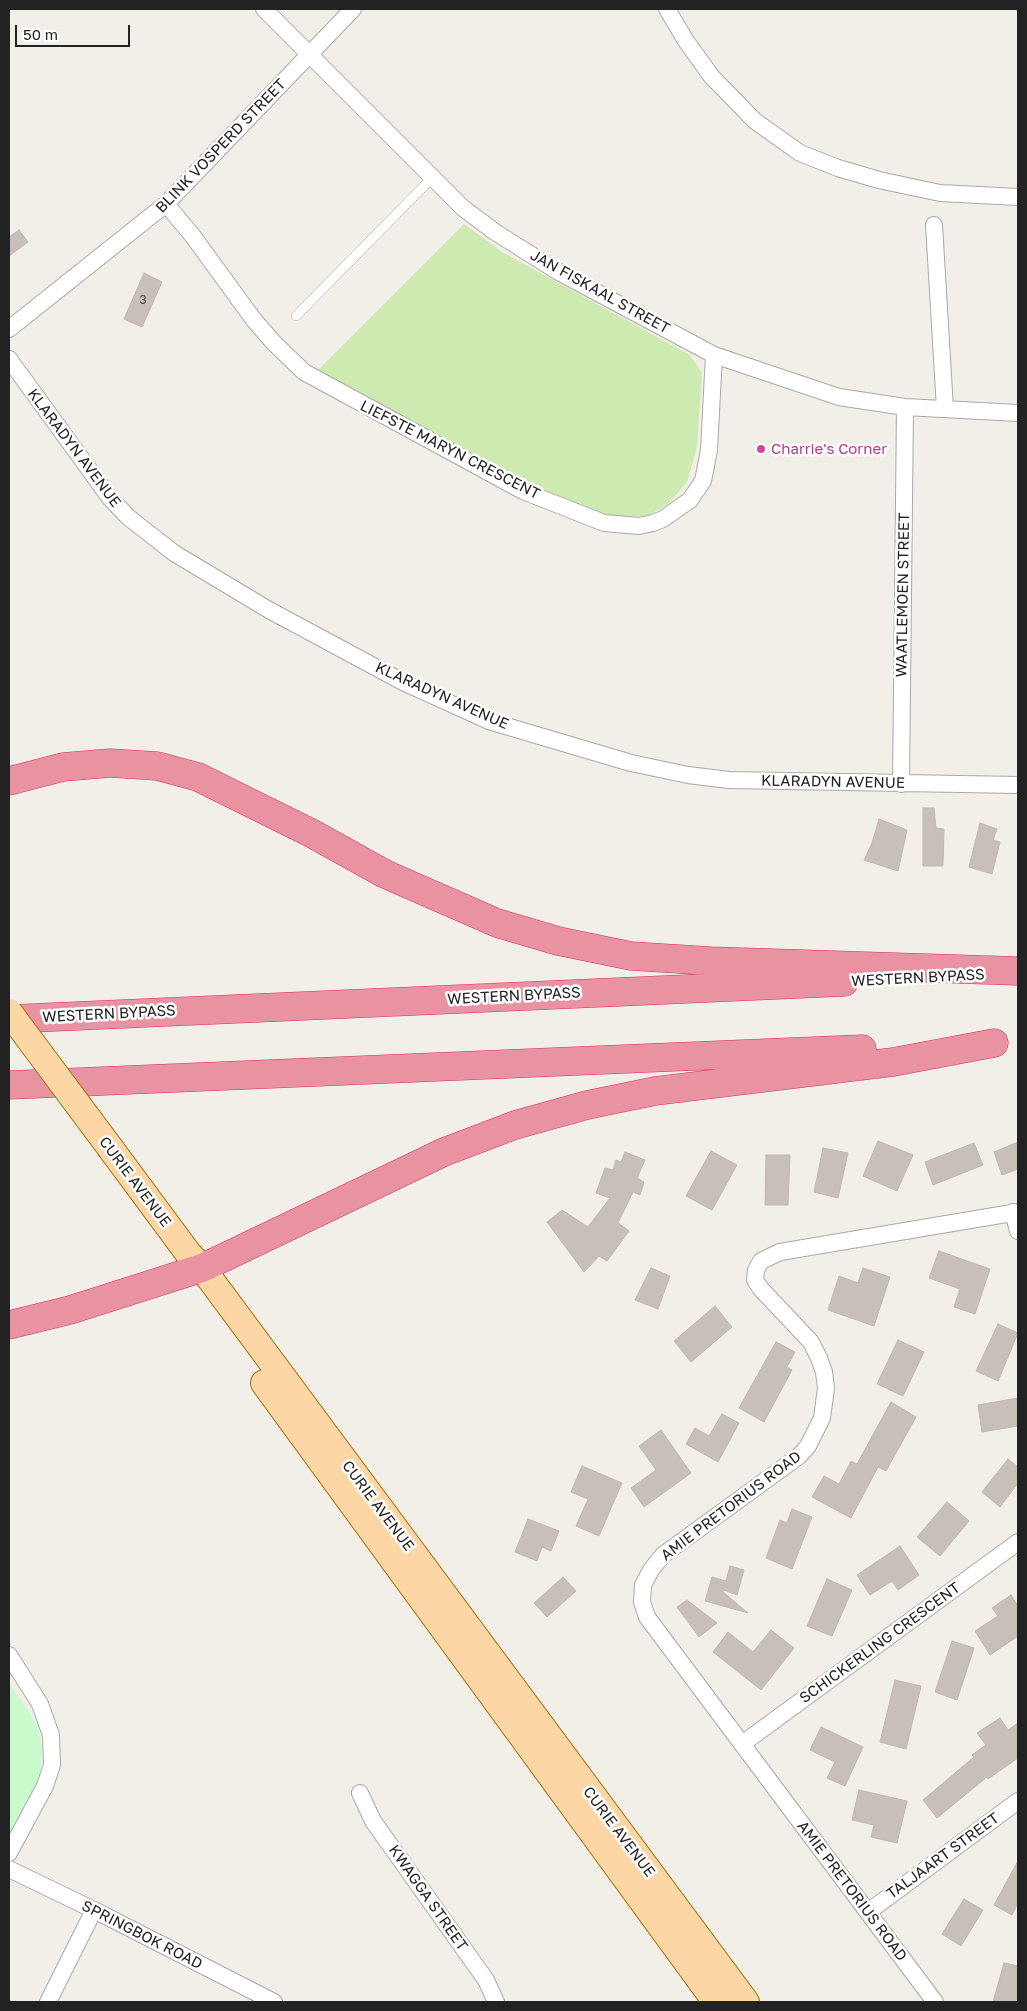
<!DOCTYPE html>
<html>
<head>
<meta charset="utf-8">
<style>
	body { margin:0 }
	#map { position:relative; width:1027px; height:2011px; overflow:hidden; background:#f2efe9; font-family:"Golos Text",sans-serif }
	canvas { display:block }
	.frame { position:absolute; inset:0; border:10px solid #222; pointer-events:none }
	.scale { position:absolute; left:15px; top:25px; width:115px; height:22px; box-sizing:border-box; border:2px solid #222; border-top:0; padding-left:6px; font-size:15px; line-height:18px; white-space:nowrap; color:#222; -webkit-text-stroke:4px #fff; paint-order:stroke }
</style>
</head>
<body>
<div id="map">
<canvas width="1027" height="2011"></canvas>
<div class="frame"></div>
<div class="scale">50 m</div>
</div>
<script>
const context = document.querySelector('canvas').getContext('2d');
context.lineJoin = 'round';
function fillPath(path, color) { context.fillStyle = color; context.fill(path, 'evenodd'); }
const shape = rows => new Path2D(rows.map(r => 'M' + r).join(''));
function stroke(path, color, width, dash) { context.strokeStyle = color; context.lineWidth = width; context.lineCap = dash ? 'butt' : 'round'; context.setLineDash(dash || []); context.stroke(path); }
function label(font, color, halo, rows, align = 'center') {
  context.font = font + ' "Golos Text",sans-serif'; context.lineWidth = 5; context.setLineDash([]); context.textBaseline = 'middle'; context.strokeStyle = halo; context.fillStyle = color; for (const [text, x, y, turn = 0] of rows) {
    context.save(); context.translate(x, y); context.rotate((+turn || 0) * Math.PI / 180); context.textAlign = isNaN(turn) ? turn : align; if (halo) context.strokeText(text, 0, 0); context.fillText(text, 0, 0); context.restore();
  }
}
fillPath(shape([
	[464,224,502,252,690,355,702,373,697,447,687,482,668,504,649,515,624,518,592,512,538,489,318,370]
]), '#cdebb0');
fillPath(shape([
	[9,1683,38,1726,42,1749,40,1777,9,1838]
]), '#c8facc');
const building = shape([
	[19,230,28,242,9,256,9,237,19,230],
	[144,273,162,282,142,327,124,319,144,273],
	[923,808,934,808,936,828,944,829,943,866,923,866,923,808],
	[879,819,907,830,898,871,864,860,872,843,879,819],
	[980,823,997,829,993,840,1000,842,992,874,969,867,980,823],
	[878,1141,913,1155,897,1191,863,1176,878,1141],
	[1018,1142,1018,1169,1002,1175,994,1152,1018,1142],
	[974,1143,983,1165,933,1185,925,1162,974,1143],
	[823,1148,848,1153,838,1198,814,1192,823,1148],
	[711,1151,737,1165,712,1210,686,1196,711,1151],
	[625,1152,645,1160,637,1178,644,1182,640,1195,633,1192,618,1223,629,1231,607,1261,599,1256,584,1272,547,1222,562,1210,588,1227,610,1198,596,1193,605,1168,613,1170,616,1160,621,1162,625,1152],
	[766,1155,790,1155,788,1205,765,1205,766,1155],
	[939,1251,990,1269,975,1314,954,1307,960,1289,929,1278,939,1251],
	[651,1268,670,1276,658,1309,635,1300,651,1268],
	[863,1268,890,1277,874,1326,828,1310,839,1276,858,1283,863,1268],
	[715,1306,732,1327,691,1362,674,1341,715,1306],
	[998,1324,1018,1333,998,1381,976,1371,998,1324],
	[898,1340,924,1352,903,1396,877,1384,898,1340],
	[776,1342,795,1352,787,1367,792,1370,764,1422,739,1408,776,1342],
	[1018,1398,1018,1426,982,1432,978,1405,1018,1398],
	[891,1402,916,1417,886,1471,878,1467,851,1518,812,1497,824,1476,839,1484,851,1461,857,1464,891,1402],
	[722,1414,739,1423,718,1462,686,1444,695,1428,709,1436,722,1414],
	[661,1430,691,1473,644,1507,631,1488,656,1470,639,1446,661,1430],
	[1008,1459,1018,1467,1018,1483,1000,1507,982,1492,1008,1459],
	[582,1466,622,1483,599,1536,576,1526,588,1499,571,1492,582,1466],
	[947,1502,969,1521,940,1556,917,1537,947,1502],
	[792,1509,812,1517,792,1569,766,1558,780,1520,787,1523,792,1509],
	[528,1519,559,1531,551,1551,542,1547,537,1561,515,1552,528,1519],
	[900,1546,919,1575,898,1590,892,1581,870,1595,857,1575,900,1546],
	[730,1566,744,1570,737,1595,724,1590,723,1592,748,1613,705,1601,712,1577,726,1581,730,1566],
	[563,1577,576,1591,547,1617,534,1603,563,1577],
	[827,1579,852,1590,832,1636,807,1626,827,1579],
	[1011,1595,1018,1606,1018,1636,990,1655,975,1631,998,1616,992,1608,1011,1595],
	[687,1600,717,1623,699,1637,677,1607,687,1600],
	[771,1630,794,1648,761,1690,713,1652,728,1632,753,1652,771,1630],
	[952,1641,974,1648,957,1700,935,1692,952,1641],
	[895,1680,921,1686,906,1749,880,1742,895,1680],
	[1000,1718,1008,1730,1018,1723,1018,1758,988,1779,987,1777,937,1818,923,1800,974,1757,972,1755,986,1745,977,1733,1000,1718],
	[821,1727,863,1747,845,1786,827,1778,835,1762,810,1750,821,1727],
	[859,1790,907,1801,897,1843,871,1837,874,1825,852,1820,859,1790],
	[1018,1861,1018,1903,1012,1915,994,1905,1018,1861],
	[964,1899,983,1910,961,1946,942,1934,964,1899],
	[1004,1963,1018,1966,1018,2002,993,2002,1004,1963]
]);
fillPath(building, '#c7bfb8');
stroke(building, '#c4b6ab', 1);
const service = shape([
	[296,316,433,177]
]);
const minor = shape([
	[264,9,463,208,495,232,557,271,714,355,839,397,905,407,1018,413],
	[667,9,686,41,712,77,755,121,800,153,838,168,879,180,940,193,1018,197],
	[166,204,192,235,254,320,273,342,304,372,523,491,604,523,639,526,653,523,663,519,690,500,703,481,709,450,714,355],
	[934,225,945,409],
	[9,329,166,204,353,9],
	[9,359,110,498,128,517,174,553,269,610,403,682,489,721,631,763,688,775,729,780,1018,785],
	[901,784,905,407],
	[1013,1212,1018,1231],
	[9,1655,40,1704,51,1735,52,1765,45,1786,9,1853],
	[742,1744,1018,1542],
	[360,1793,373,1821,486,1980,496,2002],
	[9,1869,94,1910,274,2002],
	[868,1912,1018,1801],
	[48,2002,94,1910],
	[935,2002,647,1617,642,1602,643,1585,651,1570,663,1555,799,1456,808,1446,822,1418,826,1388,824,1372,819,1358,811,1342,761,1289,755,1280,756,1270,761,1261,780,1252,1018,1212]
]);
const primary = shape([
	[111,1149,188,1253,202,1268,746,2002],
	[264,1383,716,2002]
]);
const motorway = shape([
	[9,781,63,767,110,763,157,766,198,777,311,833,385,874,497,923,558,941,631,956,710,961,1018,971],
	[9,1019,844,982],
	[9,1085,862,1049],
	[9,1325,70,1310,202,1268,444,1152,515,1125,587,1105,655,1091,893,1062,994,1043]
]);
stroke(service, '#a9a9a9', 10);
stroke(minor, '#a9a9a9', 18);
stroke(primary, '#a06b00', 28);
stroke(motorway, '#dc2a67', 29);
stroke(service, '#fff', 9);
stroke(minor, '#fff', 16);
stroke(primary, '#fcd6a4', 26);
stroke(motorway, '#e892a2', 28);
const primaryBridge = shape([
	[9,1012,111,1149]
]);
stroke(primaryBridge, '#a06b00', 28, []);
stroke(primaryBridge, '#fcd6a4', 26);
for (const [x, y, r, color] of [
	[761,449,5,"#d1479c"]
]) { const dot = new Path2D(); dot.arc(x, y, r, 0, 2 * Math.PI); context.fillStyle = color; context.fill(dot); stroke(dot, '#fff', 2); }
label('12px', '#4b4948', null, [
	["3",143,300]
]);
label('15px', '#222', '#fff', [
	["BLINK VOSPERD STREET",221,146,-46],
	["JAN FISKAAL STREET",600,292,29],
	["KLARADYN AVENUE",74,448,53],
	["LIEFSTE MARYN CRESCENT",450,450,27],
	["WAATLEMOEN STREET",903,595,-89],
	["KLARADYN AVENUE",442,696,24],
	["KLARADYN AVENUE",833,782,1],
	["WESTERN BYPASS",918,978,-3],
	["WESTERN BYPASS",514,996,-3],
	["WESTERN BYPASS",109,1014,-3],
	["CURIE AVENUE",135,1182,53],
	["CURIE AVENUE",378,1506,53],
	["AMIE PRETORIUS ROAD",731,1506,-37],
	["SCHICKERLING CRESCENT",880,1643,-36],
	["CURIE AVENUE",619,1832,53],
	["TALJAART STREET",943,1856,-36],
	["AMIE PRETORIUS ROAD",852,1891,53],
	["KWAGGA STREET",428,1898,55],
	["SPRINGBOK ROAD",142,1935,27]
]);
label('15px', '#b23c85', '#fff', [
	["Charrie's Corner",771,449]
], 'left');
</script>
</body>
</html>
